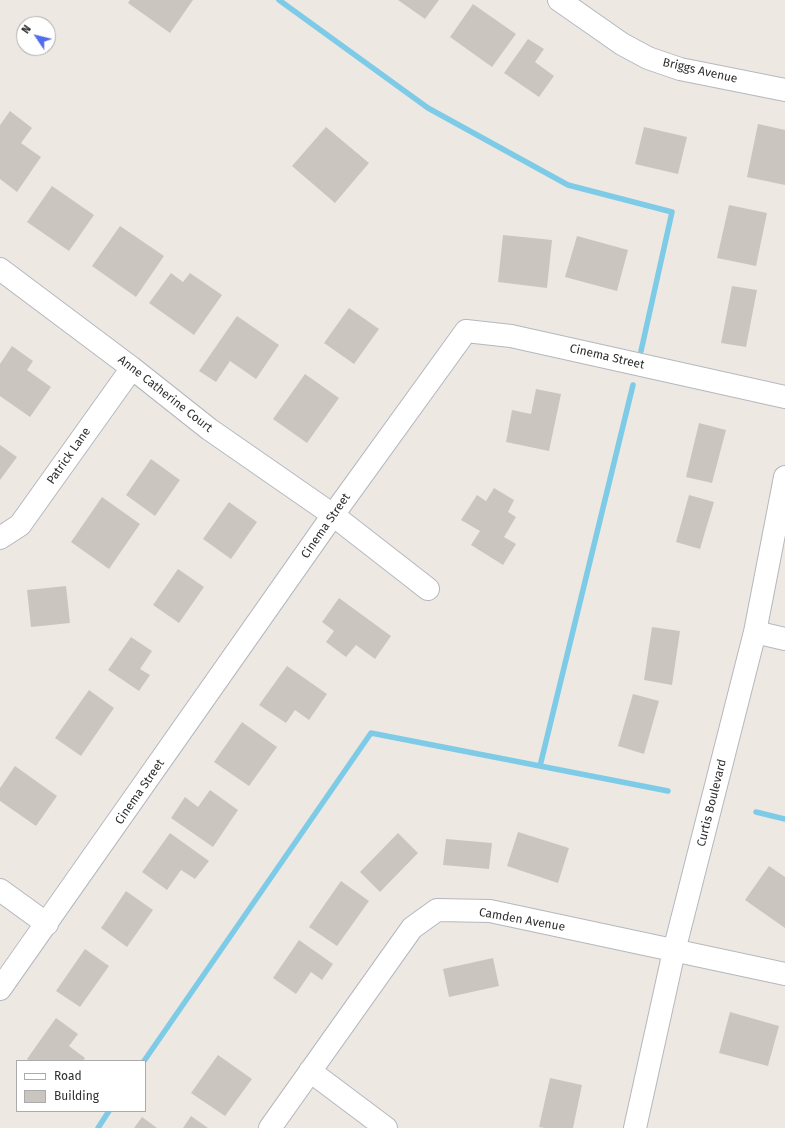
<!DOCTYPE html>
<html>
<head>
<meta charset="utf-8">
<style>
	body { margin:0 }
	#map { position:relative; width:785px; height:1128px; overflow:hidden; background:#eee8e2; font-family:"Fira Sans",sans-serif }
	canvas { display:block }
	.legend { position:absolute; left:16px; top:1060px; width:130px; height:52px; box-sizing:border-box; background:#fff; border:1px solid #ababab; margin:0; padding:5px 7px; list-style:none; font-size:12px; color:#2e2e2e }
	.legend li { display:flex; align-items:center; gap:8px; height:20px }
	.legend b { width:20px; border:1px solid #ababab }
	.north { position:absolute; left:16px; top:16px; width:40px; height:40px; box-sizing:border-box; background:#fff; border:1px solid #ababab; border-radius:50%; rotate:305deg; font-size:11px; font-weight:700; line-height:16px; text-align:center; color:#2e2e2e }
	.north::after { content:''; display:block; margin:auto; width:14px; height:18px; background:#4f6ded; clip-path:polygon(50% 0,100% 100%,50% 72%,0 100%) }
</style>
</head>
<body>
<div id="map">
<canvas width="785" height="1128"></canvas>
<ul class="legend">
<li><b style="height:5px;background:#fff"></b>Road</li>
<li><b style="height:11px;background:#cac6bf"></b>Building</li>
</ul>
<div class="north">N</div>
</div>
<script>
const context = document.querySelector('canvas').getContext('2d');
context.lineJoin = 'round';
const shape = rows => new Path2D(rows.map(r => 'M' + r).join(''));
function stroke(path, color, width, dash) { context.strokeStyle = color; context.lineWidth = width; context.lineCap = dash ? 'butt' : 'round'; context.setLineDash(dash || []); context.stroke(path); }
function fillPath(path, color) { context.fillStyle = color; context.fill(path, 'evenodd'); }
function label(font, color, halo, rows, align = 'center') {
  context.font = font + ' "Fira Sans",sans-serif'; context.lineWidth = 3; context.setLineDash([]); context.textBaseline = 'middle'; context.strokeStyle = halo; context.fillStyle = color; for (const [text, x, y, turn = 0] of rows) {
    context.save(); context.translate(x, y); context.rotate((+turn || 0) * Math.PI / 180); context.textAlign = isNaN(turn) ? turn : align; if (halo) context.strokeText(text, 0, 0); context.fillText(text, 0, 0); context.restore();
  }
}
stroke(shape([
	[279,0,428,108,568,185,672,212,641,351],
	[540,766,633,385],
	[756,812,785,819],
	[144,1061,371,733,668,791],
	[98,1128,109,1111]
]), '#7ecbe7', 5.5);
fillPath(shape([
	[130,0,193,0,170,33,128,3],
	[398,0,439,0,425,19],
	[473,4,516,34,492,67,450,37],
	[528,39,544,49,535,62,554,76,539,97,504,73],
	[10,111,32,128,21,143,41,157,17,192,0,179,0,125],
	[758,124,785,130,785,185,747,177],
	[326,127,369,163,335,203,292,166],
	[644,127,687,137,678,174,635,164],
	[52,186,94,215,69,251,27,222],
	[729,205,767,213,756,266,717,258],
	[120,226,164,256,136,297,92,266],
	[503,235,552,240,547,288,498,282],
	[577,236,628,250,617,291,565,277],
	[171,273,183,282,190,273,222,295,194,335,149,303],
	[732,286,757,290,746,347,721,343],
	[349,308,379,329,354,364,324,343],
	[237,316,279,345,256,379,230,361,216,382,199,371],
	[12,346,33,361,27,370,51,387,30,417,0,396,0,364],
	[305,374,339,398,307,443,273,419],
	[536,389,561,394,549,451,506,442,512,410,531,414],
	[699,423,726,430,712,483,686,477],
	[0,445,17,457,0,480],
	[151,459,180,480,155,516,126,495],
	[494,488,514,500,508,512,516,517,504,537,516,544,503,565,471,545,480,531,461,520,477,495,486,501],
	[689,495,714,502,700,549,676,542],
	[102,497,140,524,109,569,71,542],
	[229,502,257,522,231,559,203,539],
	[178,569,204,587,179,623,153,605],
	[66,586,70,623,31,627,27,590],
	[339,598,391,636,375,659,356,645,346,657,326,642,334,631,322,622],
	[652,627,680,631,672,685,644,680],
	[131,637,152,651,140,669,150,675,139,691,108,670],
	[287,666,327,694,309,720,295,710,286,723,259,705],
	[89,690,114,708,81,756,55,738],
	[633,694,659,701,644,754,618,746],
	[242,722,277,747,249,786,214,762],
	[15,766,57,796,36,826,0,801,0,788],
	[210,790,238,810,213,847,171,818,185,797,198,807],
	[518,832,569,848,558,883,507,866],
	[170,833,209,861,195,879,181,870,167,890,142,872],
	[398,833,418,853,380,892,360,872],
	[446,839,492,843,489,869,443,865],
	[769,866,785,877,785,928,745,900],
	[341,881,369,901,337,946,309,927],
	[126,891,153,910,127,947,101,928],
	[299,940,333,964,322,980,311,972,296,994,273,978],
	[85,949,109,966,80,1007,56,991],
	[493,958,499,986,449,997,443,969],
	[730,1012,779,1026,768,1066,719,1053],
	[56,1018,78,1034,69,1046,85,1058,83,1061,30,1061,27,1059],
	[218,1055,252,1079,225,1116,191,1093],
	[550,1078,582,1085,573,1128,545,1128,539,1127],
	[191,1116,208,1128,183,1128],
	[142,1117,157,1128,134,1128]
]), '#cac6bf');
const minor = shape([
	[559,0,622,44,648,58,680,69,785,90],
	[0,269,132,368,209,429,333,515,428,589],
	[0,538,20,525,132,368],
	[755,632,785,639],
	[0,890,47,924],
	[0,989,333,515,466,331,511,336,785,397],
	[310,1071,386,1128],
	[270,1128,412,928,437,910,490,911,785,974],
	[635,1128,674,951,755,632,785,477]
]);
stroke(minor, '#b5b7c0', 24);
stroke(minor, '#fff', 22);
label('12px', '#2e2e2e', '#fff', [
	["Briggs Avenue",700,71,13],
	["Cinema Street",607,357,13],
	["Anne Catherine Court",165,394,38],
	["Patrick Lane",69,456,-55],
	["Cinema Street",326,526,-55],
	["Cinema Street",140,792,-55],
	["Curtis Boulevard",712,803,-76],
	["Camden Avenue",522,920,10]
]);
</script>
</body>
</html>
